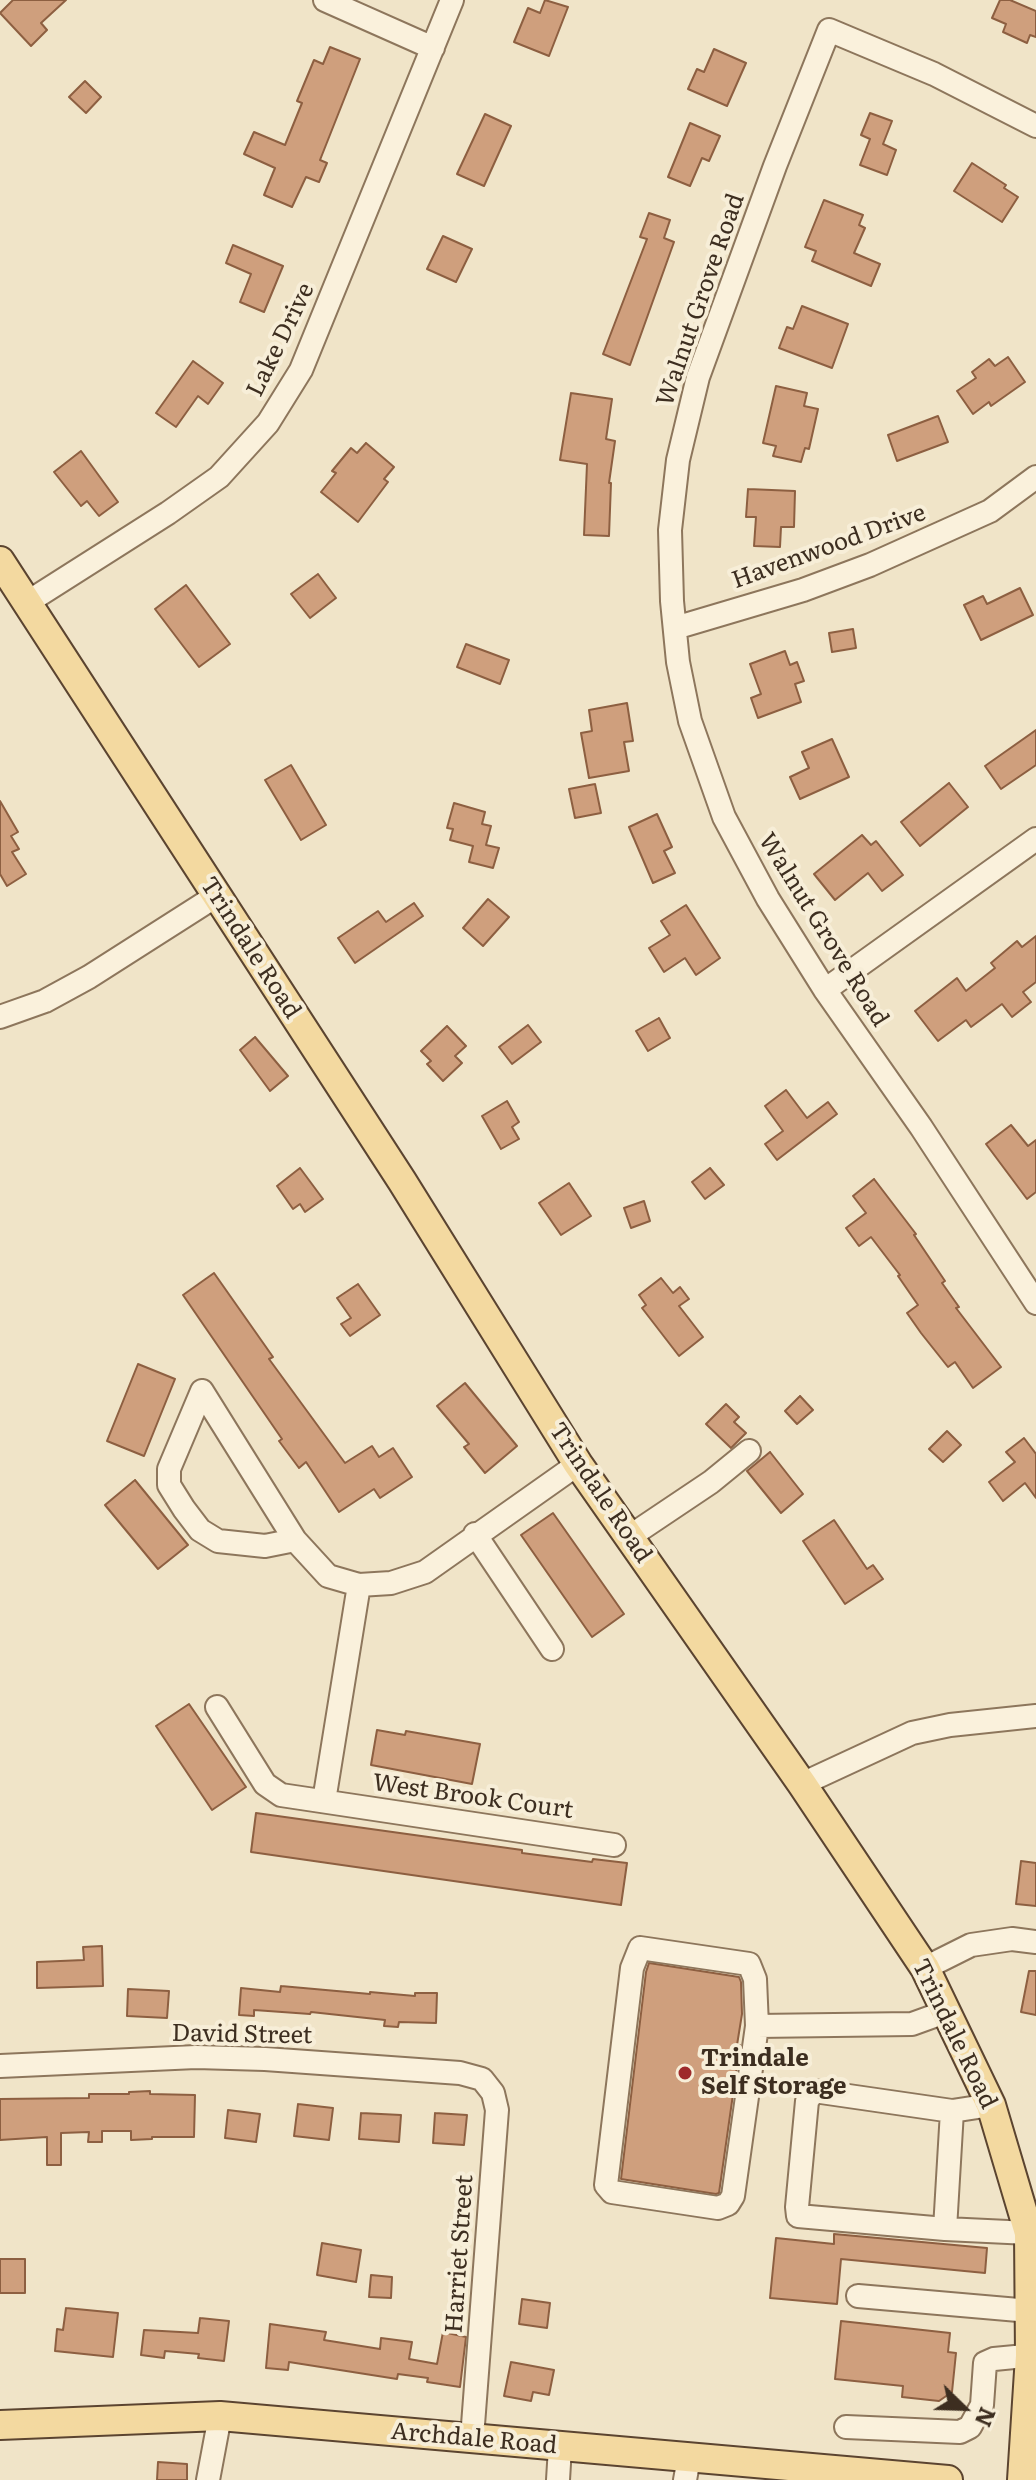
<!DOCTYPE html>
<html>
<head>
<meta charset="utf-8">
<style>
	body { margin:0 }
	#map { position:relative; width:1036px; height:2480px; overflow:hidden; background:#f0e4c8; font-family:Literata,serif }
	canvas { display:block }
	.north { position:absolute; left:924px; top:2368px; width:80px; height:80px; -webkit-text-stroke:6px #f7eed8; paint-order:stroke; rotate:113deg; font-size:22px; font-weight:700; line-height:32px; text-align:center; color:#3d2e20 }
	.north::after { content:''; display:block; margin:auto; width:28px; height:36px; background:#3d2e20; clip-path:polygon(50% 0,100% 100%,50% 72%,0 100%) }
</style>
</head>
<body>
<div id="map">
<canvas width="1036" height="2480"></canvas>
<div class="north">N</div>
</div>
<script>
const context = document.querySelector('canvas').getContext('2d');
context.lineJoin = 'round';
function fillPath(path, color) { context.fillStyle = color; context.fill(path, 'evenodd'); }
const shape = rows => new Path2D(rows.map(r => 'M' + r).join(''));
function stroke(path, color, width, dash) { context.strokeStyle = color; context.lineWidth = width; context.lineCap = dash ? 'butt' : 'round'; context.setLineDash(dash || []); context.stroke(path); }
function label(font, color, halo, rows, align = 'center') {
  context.font = font + ' Literata,serif'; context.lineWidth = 8; context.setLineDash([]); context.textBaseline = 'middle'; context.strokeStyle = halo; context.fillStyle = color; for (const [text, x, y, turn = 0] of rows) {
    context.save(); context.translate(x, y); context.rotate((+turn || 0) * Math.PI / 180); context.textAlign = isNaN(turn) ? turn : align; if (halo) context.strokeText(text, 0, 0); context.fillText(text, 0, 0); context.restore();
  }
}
const building = shape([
	[13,0,66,0,41,23,47,30,31,46,0,13,13,0],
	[545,0,568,7,549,56,514,42,528,8,540,13,545,0],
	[1000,0,1010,0,1036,11,1036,37,1030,35,1027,43,1003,32,1006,24,992,18,1000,0],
	[330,47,360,59,320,160,327,163,319,182,306,177,292,207,264,195,275,168,244,154,254,132,285,145,302,103,297,101,314,60,323,64,330,47],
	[714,49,746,63,727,106,688,89,697,69,704,72,714,49],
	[85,81,101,97,86,113,69,97,85,81],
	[870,113,892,121,883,144,896,150,887,175,860,165,870,139,861,135,870,113],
	[485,114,511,126,484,186,457,174,485,114],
	[690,123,720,136,709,161,702,158,690,186,668,177,690,123],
	[972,163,1006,185,1004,188,1018,197,1002,222,954,191,972,163],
	[824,200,863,215,859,225,865,228,854,253,880,264,871,286,812,261,816,251,805,247,824,200],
	[649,213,670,220,664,238,674,242,630,365,603,354,647,239,640,237,649,213],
	[443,236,472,249,456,282,427,269,443,236],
	[233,245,283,266,264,312,240,302,251,274,226,263,233,245],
	[802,306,848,324,832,368,779,348,787,327,793,329,802,306],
	[1008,357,1025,382,991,406,989,402,973,414,957,391,976,378,972,372,989,359,995,366,1008,357],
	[193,361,223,383,208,404,198,396,176,427,156,413,193,361],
	[776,386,807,393,804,406,818,409,809,449,805,448,801,462,773,456,776,446,763,443,776,386],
	[571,393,612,399,606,439,615,441,609,483,611,483,609,536,584,535,587,464,560,460,571,393],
	[938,416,948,442,897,461,888,435,938,416],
	[366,443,394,467,384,479,388,482,358,522,321,492,336,473,332,471,351,448,357,453,366,443],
	[81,451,118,502,99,516,87,501,81,506,54,472,81,451],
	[748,489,795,491,794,527,781,527,780,547,754,546,756,517,746,517,748,489],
	[318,574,336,598,310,618,291,594,318,574],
	[186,585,230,644,199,667,155,609,186,585],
	[1020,588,1033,615,981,640,964,605,983,596,987,604,1020,588],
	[853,629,856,648,832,652,829,633,853,629],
	[466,644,509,660,500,684,457,667,466,644],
	[785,651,790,665,797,662,804,681,795,684,801,702,758,718,751,698,761,694,750,664,785,651],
	[627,703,633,741,624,742,629,771,589,778,581,733,592,731,589,710,627,703],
	[1036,730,1036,765,1001,789,985,766,1036,730],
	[832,739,849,777,800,799,790,777,809,768,802,752,832,739],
	[291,765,326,825,301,840,265,780,291,765],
	[949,783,968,807,920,846,901,822,949,783],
	[595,784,601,813,575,818,569,789,595,784],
	[0,801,18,832,11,836,19,849,12,852,26,874,7,886,0,874,0,801],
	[454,803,485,812,482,824,491,826,486,845,499,848,493,868,469,862,473,846,450,840,453,829,447,828,454,803],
	[657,814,672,847,664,851,675,873,653,883,629,827,657,814],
	[862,835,871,845,876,841,903,875,882,891,868,873,835,900,814,874,862,835],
	[488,899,509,917,483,946,463,928,488,899],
	[414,903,423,916,355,963,338,938,378,911,386,922,414,903],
	[686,905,720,958,696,975,685,958,664,972,649,948,670,935,661,921,686,905],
	[1036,936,1036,982,1023,992,1031,1002,1012,1017,1002,1004,971,1027,966,1020,938,1041,915,1011,957,978,966,991,995,968,991,963,1017,941,1022,947,1036,936],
	[659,1018,670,1038,648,1051,636,1031,659,1018],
	[528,1025,541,1042,512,1064,499,1047,528,1025],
	[447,1026,466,1046,455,1056,462,1063,443,1081,427,1064,431,1061,421,1051,447,1026],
	[255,1037,288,1076,270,1091,240,1050,255,1037],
	[786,1090,807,1118,828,1102,837,1114,777,1160,765,1144,783,1131,765,1106,786,1090],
	[507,1101,519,1122,512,1127,519,1139,501,1149,482,1116,507,1101],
	[1011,1125,1028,1146,1036,1140,1036,1192,1027,1199,986,1144,1011,1125],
	[300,1168,323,1199,305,1212,300,1204,293,1209,277,1186,300,1168],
	[710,1168,724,1185,705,1199,692,1182,710,1168],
	[874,1179,916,1234,914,1235,945,1281,942,1283,959,1307,956,1308,1001,1367,973,1388,955,1362,948,1367,921,1333,907,1313,918,1305,898,1276,900,1275,871,1237,859,1246,846,1228,866,1213,853,1196,874,1179],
	[569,1183,591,1216,561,1235,539,1203,569,1183],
	[644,1201,650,1221,631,1228,624,1208,644,1201],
	[214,1273,273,1357,269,1359,345,1463,372,1446,379,1457,393,1448,412,1477,380,1498,374,1489,339,1512,306,1462,299,1468,279,1441,282,1439,183,1295,214,1273],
	[661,1278,673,1293,680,1287,689,1299,679,1306,703,1337,679,1356,642,1308,646,1305,639,1295,661,1278],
	[358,1284,380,1315,350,1336,341,1324,351,1318,337,1298,358,1284],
	[138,1364,175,1379,144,1456,107,1441,138,1364],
	[465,1383,517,1446,485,1473,464,1447,469,1444,437,1406,465,1383],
	[800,1396,813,1410,797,1424,785,1411,800,1396],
	[726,1404,739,1417,734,1422,746,1433,731,1448,706,1424,726,1404],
	[947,1431,961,1445,943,1462,929,1449,947,1431],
	[1024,1438,1036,1454,1036,1498,1025,1483,1003,1501,989,1482,1015,1462,1006,1452,1024,1438],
	[770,1452,803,1494,781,1513,747,1471,770,1452],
	[135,1480,188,1545,158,1569,105,1505,135,1480],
	[553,1513,624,1614,592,1637,521,1535,553,1513],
	[834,1520,867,1569,873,1565,883,1579,845,1604,803,1541,834,1520],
	[189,1704,246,1787,212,1810,156,1726,189,1704],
	[377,1730,405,1735,406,1731,480,1744,472,1784,371,1765,377,1730],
	[256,1813,522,1850,522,1853,592,1862,593,1859,627,1863,621,1905,251,1852,256,1813],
	[1021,1861,1036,1863,1036,1906,1016,1904,1021,1861],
	[102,1946,103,1986,37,1988,37,1962,84,1960,83,1947,102,1946],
	[649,1963,739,1977,741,1982,742,2014,737,2045,740,2045,719,2193,716,2194,621,2179,646,1972,649,1963],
	[1029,1971,1036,1971,1036,2015,1021,2012,1029,1971],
	[281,1986,370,1994,370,1992,415,1996,415,1993,437,1993,436,2023,399,2022,398,2027,384,2026,385,2020,311,2012,310,2014,254,2010,254,2016,239,2015,241,1988,280,1992,281,1986],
	[128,1989,169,1991,167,2018,127,2016,128,1989],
	[150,2091,150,2094,195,2095,194,2137,152,2137,152,2139,131,2140,131,2131,102,2131,102,2142,88,2142,89,2132,61,2133,61,2165,47,2165,47,2137,0,2140,0,2099,89,2098,89,2094,129,2094,129,2092,150,2091],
	[298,2104,333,2108,329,2140,294,2136,298,2104],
	[228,2110,260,2114,256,2142,225,2138,228,2110],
	[361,2113,401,2115,399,2142,359,2139,361,2113],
	[435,2113,467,2115,464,2145,433,2143,435,2113],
	[834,2234,987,2248,985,2273,841,2259,837,2304,770,2298,776,2238,834,2244,834,2234],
	[322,2243,361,2250,356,2282,317,2275,322,2243],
	[0,2259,25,2259,25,2293,0,2293,0,2259],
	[371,2275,392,2277,391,2298,369,2297,371,2275],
	[522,2299,550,2303,547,2328,519,2324,522,2299],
	[66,2308,118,2313,113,2357,55,2351,57,2329,63,2330,66,2308],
	[200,2318,229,2321,224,2361,198,2358,199,2354,165,2351,164,2358,141,2355,144,2330,198,2333,200,2318],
	[841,2321,950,2333,948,2352,956,2353,952,2392,939,2401,902,2397,903,2386,835,2379,841,2321],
	[270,2324,326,2332,324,2340,380,2349,381,2338,412,2342,409,2359,437,2364,443,2332,466,2337,460,2387,427,2382,428,2378,398,2374,397,2379,289,2362,288,2370,266,2368,270,2324],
	[511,2362,554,2370,549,2395,533,2392,531,2401,504,2396,511,2362],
	[158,2462,187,2464,187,2480,157,2480,158,2462]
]);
fillPath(building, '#cf9f7d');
stroke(building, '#8d5f41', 2);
const minor = shape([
	[325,0,433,48],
	[1036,126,934,74,829,30,775,166,698,377,678,460,670,530,672,601,678,662,690,721,724,817,768,899,825,990,921,1127,1036,1303],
	[28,602,168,513,219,477,268,423,301,370,452,0],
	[675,628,803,590,870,565,990,511,1036,477],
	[825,990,1036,839],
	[0,1017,45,1001,89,977,216,896],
	[202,1391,295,1540,265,1546,218,1541,200,1530,184,1509,169,1485,169,1469,202,1391],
	[475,1534,552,1649],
	[629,1537,711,1482,749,1451],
	[295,1540,328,1576,359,1585,391,1583,425,1572,578,1464],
	[217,1707,265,1784,281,1795,614,1845],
	[802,1784,912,1733,950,1725,1036,1716],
	[324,1801,359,1585],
	[925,1968,971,1945,1012,1939,1036,1942],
	[757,2026,733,2196,728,2204,718,2208,612,2192,606,2185,632,1968,640,1948,749,1964,755,1979,757,2026,912,2024,948,2011],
	[0,2066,196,2057,265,2059,460,2073,482,2079,493,2093,497,2110,472,2438],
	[991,2105,952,2111,945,2229,1029,2233],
	[945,2229,798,2216,797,2207,807,2101,814,2091,952,2111],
	[858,2296,1030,2311],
	[846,2427,960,2432,970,2427,982,2405,985,2363,994,2359,1036,2355],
	[208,2480,220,2416],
	[558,2480,560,2447],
	[685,2480,689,2458]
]);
const major = shape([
	[0,561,402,1181,578,1464,802,1784,925,1968,991,2105,1029,2233,1030,2356,1022,2480],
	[0,2425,220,2416,948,2480]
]);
stroke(minor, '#8d765c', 26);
stroke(major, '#5b4430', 32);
stroke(minor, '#faf1dc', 22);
stroke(major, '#f3d9a0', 28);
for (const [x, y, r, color] of [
	[685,2073,8,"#9e2a2b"]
]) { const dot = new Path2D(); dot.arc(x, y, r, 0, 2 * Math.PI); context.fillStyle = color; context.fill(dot); stroke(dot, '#f7eed8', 3); }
label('24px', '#3d2e20', '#f7eed8', [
	["Walnut Grove Road",701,300,-71],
	["Lake Drive",281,340,-64],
	["Havenwood Drive",829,547,-20],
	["Walnut Grove Road",823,930,58],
	["Trindale Road",250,948,57],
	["Trindale Road",600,1493,56],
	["West Brook Court",473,1797,8],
	["Trindale Road",954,2034,64],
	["David Street",242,2035,1],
	["Harriet Street",460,2254,-86],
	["Archdale Road",474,2439,5]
]);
label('bold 24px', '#3d2e20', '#f7eed8', [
	["Trindale",701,2059],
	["Self Storage",701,2087]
], 'left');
</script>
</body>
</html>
